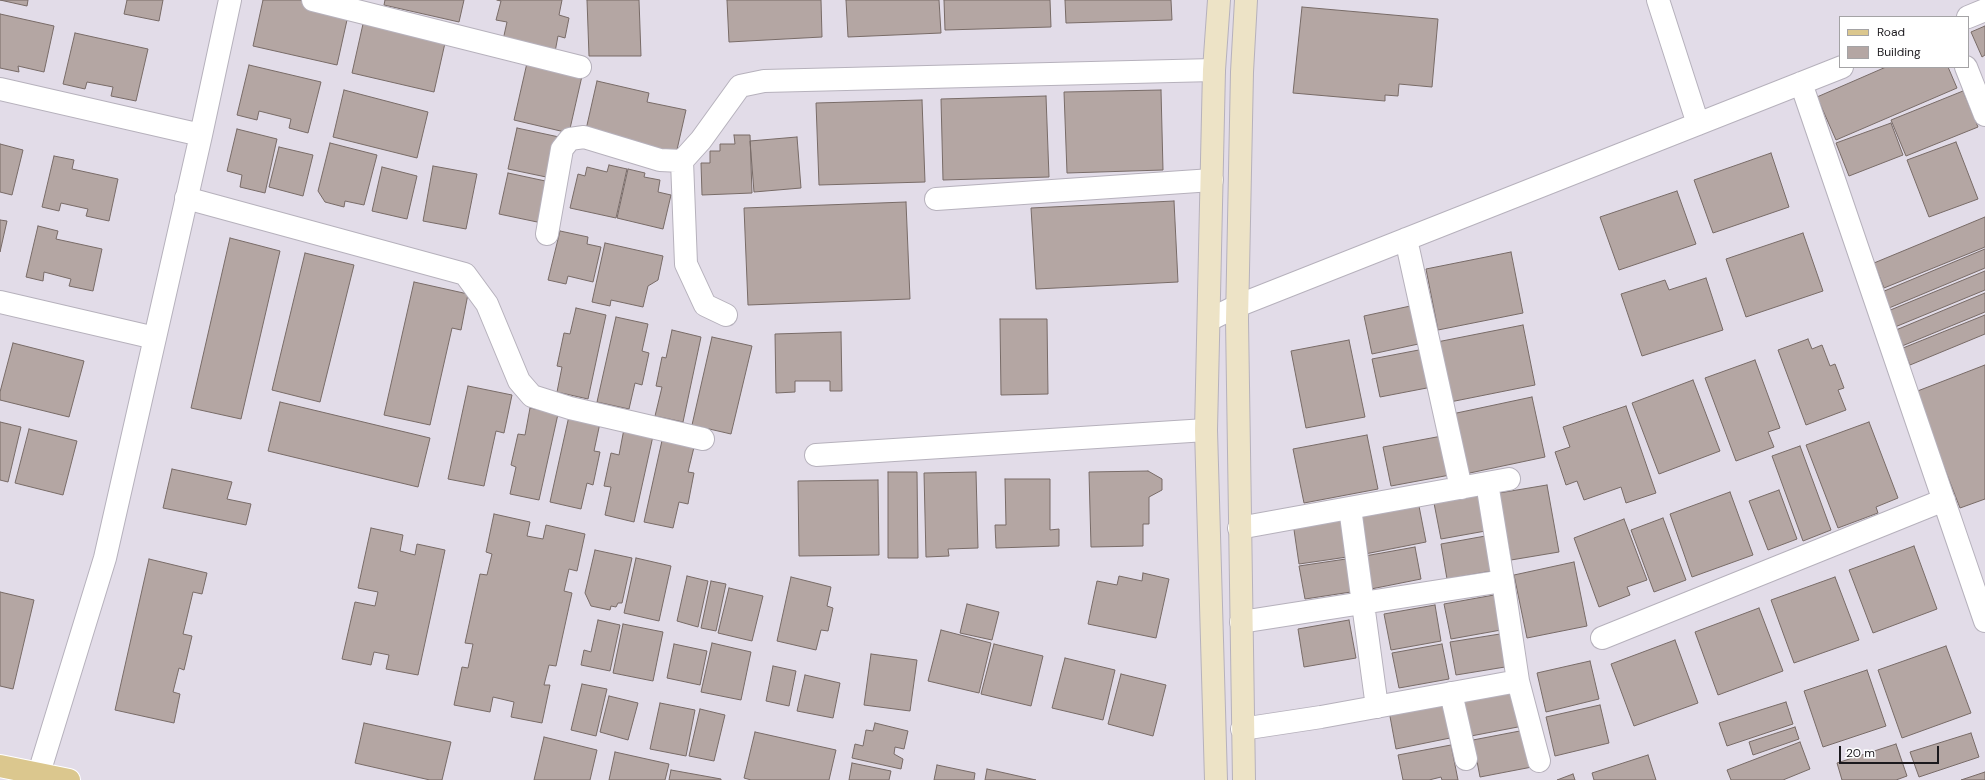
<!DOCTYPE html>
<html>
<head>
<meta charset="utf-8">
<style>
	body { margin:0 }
	#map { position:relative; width:1985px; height:780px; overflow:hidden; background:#e2dce8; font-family:"DM Sans",sans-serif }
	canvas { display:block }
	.legend { position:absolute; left:1839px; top:16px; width:130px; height:52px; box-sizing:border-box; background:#fff; border:1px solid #a4a3a5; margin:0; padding:5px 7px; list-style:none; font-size:12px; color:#1b191d }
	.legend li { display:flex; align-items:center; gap:8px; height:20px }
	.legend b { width:20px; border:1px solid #a4a3a5 }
	.scale { position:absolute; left:1839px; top:746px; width:100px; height:18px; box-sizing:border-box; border:2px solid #1b191d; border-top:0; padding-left:5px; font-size:12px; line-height:14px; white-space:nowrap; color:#1b191d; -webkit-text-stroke:3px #fff; paint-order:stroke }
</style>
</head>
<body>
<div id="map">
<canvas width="1985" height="780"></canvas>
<ul class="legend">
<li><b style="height:5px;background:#dbc78e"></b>Road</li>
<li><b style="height:11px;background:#b4a6a3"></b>Building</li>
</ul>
<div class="scale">20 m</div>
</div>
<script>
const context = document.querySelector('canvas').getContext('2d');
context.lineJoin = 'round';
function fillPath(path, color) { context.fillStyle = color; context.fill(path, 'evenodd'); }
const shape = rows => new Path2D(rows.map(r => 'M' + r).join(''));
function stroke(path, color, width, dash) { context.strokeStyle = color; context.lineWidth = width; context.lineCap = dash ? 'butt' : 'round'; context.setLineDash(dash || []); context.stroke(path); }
const building = shape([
	[0,0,28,0,27,6,0,0],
	[127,0,163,0,159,21,124,14,127,0],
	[263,0,300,0,349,11,337,65,253,46,263,0],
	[385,0,464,0,459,22,384,5,385,0],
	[497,0,562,0,559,15,569,18,565,38,558,36,555,52,503,40,507,22,496,20,501,1,497,0],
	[587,0,639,0,641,56,589,56,587,0],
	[727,0,821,0,822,37,729,42,727,0],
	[846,0,939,0,941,33,848,37,846,0],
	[944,0,1050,0,1051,27,945,30,944,0],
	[1065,0,1171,0,1172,20,1066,23,1065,0],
	[1302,7,1438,19,1432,87,1399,84,1398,96,1385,95,1385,101,1293,93,1302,7],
	[0,14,54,26,44,72,18,66,19,72,0,68,0,14],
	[363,24,445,43,434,92,352,73,363,24],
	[1985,26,1985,55,1982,57,1971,32,1985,26],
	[75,33,148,49,136,101,111,96,113,87,87,82,85,89,63,84,75,33],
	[527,63,582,76,569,133,514,120,527,63],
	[249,65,321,82,308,133,289,128,291,119,259,111,257,120,237,115,249,65],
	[1886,67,1948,67,1957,88,1836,140,1817,97,1886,67],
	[597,81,649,93,647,102,686,110,676,154,585,134,597,81],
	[344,90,428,112,417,158,333,137,344,90],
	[1161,90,1163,170,1067,173,1064,92,1161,90],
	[1963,91,1978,127,1906,156,1891,120,1963,91],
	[1046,96,1049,177,943,180,941,99,1046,96],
	[922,100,925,182,819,185,816,103,922,100],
	[1891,123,1903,155,1849,176,1836,143,1891,123],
	[517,128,559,137,551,178,508,169,517,128],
	[237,129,277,139,265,193,240,187,242,175,227,171,237,129],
	[734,135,750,135,752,193,702,195,701,163,710,163,710,151,720,151,720,144,735,144,734,135],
	[797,137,801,188,754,192,750,141,797,137],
	[1956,142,1978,199,1929,217,1907,160,1956,142],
	[330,143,377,155,364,205,345,201,344,207,325,202,318,191,330,143],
	[0,144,23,150,12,195,0,192,0,144],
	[279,147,313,155,303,196,269,187,279,147],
	[1771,153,1789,207,1713,233,1694,180,1771,153],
	[54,156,74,160,72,169,118,179,109,221,86,216,88,209,61,203,59,211,42,207,54,156],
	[609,165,627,169,616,218,570,208,578,174,585,176,587,167,607,172,609,165],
	[433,166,477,174,466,229,423,221,433,166],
	[382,167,417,176,407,219,372,211,382,167],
	[628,169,645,173,644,177,660,180,658,192,671,195,663,229,617,218,628,169],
	[508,173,550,182,542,223,499,214,508,173],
	[1677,191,1696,244,1619,270,1600,217,1677,191],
	[1174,201,1178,282,1036,289,1031,208,1174,201],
	[906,202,910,299,748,305,744,208,906,202],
	[1985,217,1985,247,1884,288,1874,263,1985,217],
	[0,220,7,221,0,252,0,220],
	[38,226,58,231,56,239,102,249,93,291,69,286,71,279,44,272,43,281,26,277,38,226],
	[560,231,588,237,587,244,601,247,593,282,568,276,566,284,548,280,560,231],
	[1803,233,1823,291,1746,317,1726,259,1803,233],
	[230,238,280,251,241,419,191,408,230,238],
	[605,243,663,256,658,280,648,286,643,307,611,300,610,306,592,302,605,243],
	[1985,249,1985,268,1889,308,1882,292,1985,249],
	[1511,252,1523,313,1438,330,1426,269,1511,252],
	[305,253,354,265,320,402,272,390,305,253],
	[1985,271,1985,290,1895,327,1888,311,1985,271],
	[1706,278,1723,330,1642,356,1621,294,1665,280,1669,290,1706,278],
	[414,282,468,294,461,330,452,328,430,425,384,415,414,282],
	[1985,293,1985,312,1902,346,1896,330,1985,293],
	[1415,305,1423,343,1372,354,1364,316,1415,305],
	[576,308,606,315,588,399,557,392,562,367,557,366,564,333,570,334,576,308],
	[1985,315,1985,334,1910,365,1903,348,1985,315],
	[616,317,648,324,642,351,649,353,642,385,635,383,629,409,597,402,616,317],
	[1000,319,1047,319,1048,394,1001,395,1000,319],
	[1523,325,1535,385,1450,402,1437,342,1523,325],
	[672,330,701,337,683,422,655,416,662,387,656,386,662,357,666,358,672,330],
	[841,332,842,391,830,391,830,381,795,381,795,392,776,393,775,334,841,332],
	[712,337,752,346,731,434,692,425,712,337],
	[1808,339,1812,349,1822,345,1830,366,1835,364,1844,388,1838,390,1846,410,1806,425,1778,350,1808,339],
	[1349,340,1365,417,1306,428,1291,351,1349,340],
	[13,343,84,361,69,417,0,400,0,392,13,343],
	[1424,349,1432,387,1380,397,1372,359,1424,349],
	[1755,360,1780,428,1768,432,1774,447,1736,461,1705,378,1755,360],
	[1985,365,1985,499,1960,508,1915,392,1985,365],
	[1693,380,1720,451,1659,474,1632,403,1693,380],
	[468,386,512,395,504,433,496,431,484,486,448,479,468,386],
	[1532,397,1545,457,1465,474,1452,414,1532,397],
	[280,402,430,438,418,487,268,451,280,402],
	[1626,406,1656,493,1626,503,1621,487,1584,500,1577,481,1566,485,1555,452,1570,447,1563,427,1626,406],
	[530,408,558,414,539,500,510,494,516,467,511,465,518,434,525,435,530,408],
	[569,416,600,423,594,451,600,452,593,485,587,483,581,509,550,502,569,416],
	[0,422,21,427,8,482,0,480,0,422],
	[1869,422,1898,498,1876,507,1878,513,1838,528,1806,445,1869,422],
	[29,429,77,441,63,495,15,483,29,429],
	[624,429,653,436,634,522,605,515,611,487,604,486,611,453,619,455,624,429],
	[1367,435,1378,489,1304,503,1293,449,1367,435],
	[663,436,695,443,688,472,694,473,688,504,679,502,673,528,644,522,663,436],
	[1442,436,1450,475,1391,486,1383,447,1442,436],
	[1800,446,1831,530,1803,541,1772,456,1800,446],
	[172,469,232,482,227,499,251,504,246,525,163,508,172,469],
	[1148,471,1162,479,1162,490,1149,497,1149,524,1143,524,1143,546,1091,547,1089,472,1148,471],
	[888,472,917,472,918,558,888,558,888,472],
	[976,472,978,548,948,549,949,556,926,557,924,473,976,472],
	[1005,479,1050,479,1050,530,1059,529,1059,546,996,548,995,525,1006,525,1005,479],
	[878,480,879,555,799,556,798,481,878,480],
	[1547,485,1559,552,1511,560,1499,493,1547,485],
	[1484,489,1491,530,1441,539,1433,498,1484,489],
	[1779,490,1797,539,1768,550,1749,501,1779,490],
	[1730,492,1753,555,1692,577,1670,514,1730,492],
	[1418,501,1426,542,1365,554,1357,513,1418,501],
	[494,514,530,522,527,536,543,539,546,525,585,534,577,571,569,569,564,591,572,593,556,666,549,665,544,685,550,685,542,723,511,717,514,702,493,697,490,712,454,705,462,667,468,668,473,644,465,643,480,574,487,575,492,554,486,552,494,514],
	[1348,515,1354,556,1299,564,1293,523,1348,515],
	[1663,518,1686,580,1654,592,1631,530,1663,518],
	[1624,519,1647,580,1627,587,1630,595,1599,607,1574,538,1624,519],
	[371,528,403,535,400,551,415,555,417,544,445,550,418,675,386,669,389,655,374,652,371,665,342,659,355,602,375,606,378,592,358,588,371,528],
	[1491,535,1497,570,1447,579,1441,544,1491,535],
	[1914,546,1937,609,1873,633,1849,570,1914,546],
	[1415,547,1421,579,1371,589,1365,556,1415,547],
	[595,550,632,558,622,603,618,603,616,607,611,606,610,610,591,606,585,593,595,550],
	[636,558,671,566,659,621,624,613,636,558],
	[149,559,207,573,202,594,193,592,183,634,192,636,184,670,179,668,173,692,180,694,174,723,115,710,149,559],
	[1346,559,1351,592,1305,599,1299,566,1346,559],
	[1574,562,1587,626,1527,638,1514,575,1574,562],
	[1143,573,1169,579,1156,638,1088,624,1097,581,1117,585,1119,576,1142,581,1143,573],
	[687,576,708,581,698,627,677,621,687,576],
	[791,577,831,587,827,606,833,608,828,631,821,630,816,650,777,641,791,577],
	[1835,577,1859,640,1794,663,1771,600,1835,577],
	[711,581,726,584,716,631,701,628,711,581],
	[729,588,763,596,752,641,718,633,729,588],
	[0,592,34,600,13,689,0,686,0,592],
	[1494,595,1501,630,1451,639,1444,604,1494,595],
	[967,604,999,612,992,640,960,633,967,604],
	[1435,605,1441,641,1391,650,1384,614,1435,605],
	[1759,608,1783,671,1718,695,1695,632,1759,608],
	[598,620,620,625,610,671,581,665,584,650,591,652,598,620],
	[1349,620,1356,658,1304,667,1298,629,1349,620],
	[623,624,663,632,653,681,613,673,623,624],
	[941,630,991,643,979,693,928,681,941,630],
	[1500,634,1505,667,1456,675,1450,642,1500,634],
	[1675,640,1698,703,1634,726,1611,664,1675,640],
	[712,643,751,652,741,700,701,692,712,643],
	[674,644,707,651,700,685,667,678,674,644],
	[994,644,1043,656,1031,706,981,694,994,644],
	[1442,644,1449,679,1399,688,1392,653,1442,644],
	[1946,646,1971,713,1902,738,1878,670,1946,646],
	[871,654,917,660,910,711,864,705,871,654],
	[1065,658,1115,670,1103,720,1052,708,1065,658],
	[1590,661,1599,699,1546,712,1537,673,1590,661],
	[773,666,796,671,789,706,766,701,773,666],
	[1867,670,1886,726,1823,747,1804,691,1867,670],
	[1121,674,1166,685,1153,736,1108,724,1121,674],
	[805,675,840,683,833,718,797,711,805,675],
	[582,684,607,689,596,736,571,730,582,684],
	[1516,689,1523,726,1471,736,1463,699,1516,689],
	[609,696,638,703,628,740,600,732,609,696],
	[1448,700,1455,737,1396,749,1389,711,1448,700],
	[1786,702,1793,724,1727,746,1719,723,1786,702],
	[660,703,695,710,686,756,650,749,660,703],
	[1600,705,1609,743,1555,756,1546,717,1600,705],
	[700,709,725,715,714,761,689,756,700,709],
	[364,723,451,742,442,780,430,780,355,763,364,723],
	[875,723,908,731,904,749,895,747,894,754,903,759,901,769,852,758,855,744,863,746,866,730,873,731,875,723],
	[1795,727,1799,739,1753,755,1749,742,1795,727],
	[1525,730,1532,767,1480,777,1473,740,1525,730],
	[755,732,836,750,829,780,751,780,744,778,755,732],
	[1971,733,1979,757,1919,777,1910,752,1971,733],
	[544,737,597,750,590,780,534,780,544,737],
	[1800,742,1810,769,1783,780,1731,780,1727,770,1800,742],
	[1896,744,1907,776,1896,780,1842,780,1837,763,1896,744],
	[1451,745,1458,780,1442,780,1441,777,1429,780,1403,780,1398,755,1451,745],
	[615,752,669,764,665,780,609,780,615,752],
	[1648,755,1656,780,1594,780,1592,773,1648,755],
	[852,763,891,771,889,780,849,780,852,763],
	[937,765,975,773,974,780,934,780,937,765],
	[987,769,1036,780,985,780,987,769],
	[671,770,721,779,721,780,669,780,671,770],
	[1985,772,1985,780,1961,780,1985,772],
	[1573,774,1575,780,1557,780,1573,774]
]);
fillPath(building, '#b4a6a3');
stroke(building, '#786b67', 1);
const minor = shape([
	[313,0,580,67],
	[1658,0,1698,124],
	[1968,17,1985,10],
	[1966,67,1985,115],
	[1801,83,1985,621],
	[0,89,201,135],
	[682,161,686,264,705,305,726,315],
	[186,198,465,274,487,304,519,381,532,396,570,408,703,439],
	[936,199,1212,180],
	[547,234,562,149,570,139,584,137,660,160,682,161,701,140,740,86,764,81,1214,70],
	[1406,239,1461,488],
	[0,302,155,338],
	[1209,320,1237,306,1842,67],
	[816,455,1206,430],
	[1487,483,1503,581],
	[1350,508,1377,707],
	[1239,528,1509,479],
	[1241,622,1503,581,1518,681,1321,717,1242,729],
	[1602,638,1944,500],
	[1518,681,1539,761],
	[1451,693,1466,759],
	[39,773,105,558,201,135,230,0]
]);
const secondary = shape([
	[1216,780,1206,430,1214,70,1219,0],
	[1244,780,1237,320,1242,72,1246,0]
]);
const primary = shape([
	[0,766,69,780]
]);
stroke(minor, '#b6b1bc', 24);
stroke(secondary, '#b6b1bc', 24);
stroke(primary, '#fff', 24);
stroke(minor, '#fff', 22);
stroke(secondary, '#ede3c6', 22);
stroke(primary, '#dbc78e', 22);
</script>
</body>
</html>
